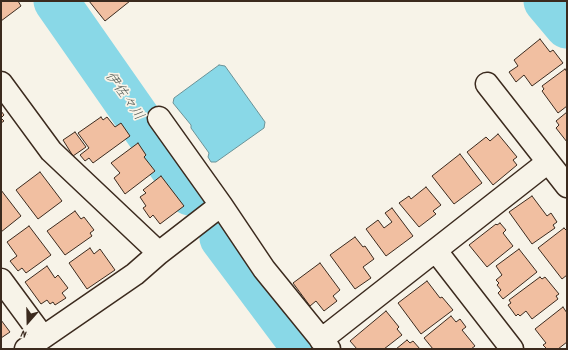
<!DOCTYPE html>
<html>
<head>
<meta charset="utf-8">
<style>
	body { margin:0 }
	#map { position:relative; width:568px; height:350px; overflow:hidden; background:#f7f3e8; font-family:Dekko,sans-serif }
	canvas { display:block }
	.frame { position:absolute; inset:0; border:2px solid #3b2a1e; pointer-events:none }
	.north { position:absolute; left:8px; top:302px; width:40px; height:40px; -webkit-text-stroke:3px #f7f3e8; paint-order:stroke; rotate:200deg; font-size:11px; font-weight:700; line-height:16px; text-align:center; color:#3b2a1e }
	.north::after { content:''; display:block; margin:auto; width:14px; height:18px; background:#3b2a1e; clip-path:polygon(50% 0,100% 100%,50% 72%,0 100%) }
</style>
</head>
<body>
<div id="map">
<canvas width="568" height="350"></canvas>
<div class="frame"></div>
<div class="north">N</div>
</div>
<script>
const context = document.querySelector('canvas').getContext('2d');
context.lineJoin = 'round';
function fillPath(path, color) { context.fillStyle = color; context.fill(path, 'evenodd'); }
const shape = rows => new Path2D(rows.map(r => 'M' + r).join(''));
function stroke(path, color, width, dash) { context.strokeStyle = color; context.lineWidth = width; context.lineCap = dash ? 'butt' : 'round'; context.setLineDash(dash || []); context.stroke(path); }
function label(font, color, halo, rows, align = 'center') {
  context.font = font + ' Dekko,"Klee One",sans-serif'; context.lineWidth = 3.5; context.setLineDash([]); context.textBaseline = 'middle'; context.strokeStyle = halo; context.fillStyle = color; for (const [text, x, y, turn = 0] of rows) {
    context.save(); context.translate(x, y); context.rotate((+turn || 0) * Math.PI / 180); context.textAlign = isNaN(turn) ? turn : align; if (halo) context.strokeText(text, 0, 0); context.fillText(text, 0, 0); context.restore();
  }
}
const water = shape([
	[219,65,225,66,265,122,264,128,216,162,211,162,208,157,209,153,191,128,191,125,173,103,174,98,219,65]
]);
fillPath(water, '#89d8e7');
stroke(water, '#6a9297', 1);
stroke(shape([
	[56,1,190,193],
	[546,1,567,26],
	[222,238,305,349]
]), '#89d8e7', 45);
const building = shape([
	[1,1,18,1,21,6,1,21,1,1],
	[89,1,130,1,105,21,89,1],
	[540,39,550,52,553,50,563,63,532,86,524,75,516,82,509,72,518,66,514,60,540,39],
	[565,69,567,72,567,106,558,113,542,91,544,89,542,86,565,69],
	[1,111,4,115,1,118,4,121,1,123,1,111],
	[567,112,567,142,556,128,559,125,556,121,567,112],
	[101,117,103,120,107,117,115,127,121,123,130,136,93,163,89,158,85,161,80,155,89,148,78,133,101,117],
	[75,132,86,147,73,156,63,140,75,132],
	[498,134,517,157,513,160,517,165,493,185,467,152,486,137,490,141,498,134],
	[138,143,146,155,144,157,155,171,125,194,114,178,120,173,111,163,138,143],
	[460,154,482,183,454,204,432,176,460,154],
	[40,172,62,201,38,219,16,190,40,172],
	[161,176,184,206,160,224,153,215,150,218,143,208,146,206,140,197,146,193,143,190,161,176],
	[426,187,441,205,433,211,436,214,419,227,399,203,409,196,411,199,426,187],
	[1,190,21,216,1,232,1,190],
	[532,196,547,216,551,213,557,222,553,225,555,228,532,244,509,212,532,196],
	[392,208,413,236,386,256,366,229,378,220,384,228,392,222,385,213,392,208],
	[75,211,81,219,84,217,94,230,90,233,92,236,65,255,47,231,75,211],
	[500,223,506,230,503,233,513,246,487,267,469,245,496,224,497,225,500,223],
	[29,226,51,255,26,273,22,268,18,271,10,261,17,256,7,242,29,226],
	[564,228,567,231,567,275,562,279,538,248,564,228],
	[355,237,363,247,365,246,374,259,363,267,371,278,355,289,330,255,355,237],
	[90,248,94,254,100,249,115,270,87,289,69,263,90,248],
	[519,249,537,272,503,299,498,293,501,290,497,285,499,283,496,280,502,275,496,266,519,249],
	[320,263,340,290,333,296,337,301,324,311,316,301,310,306,293,283,320,263],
	[47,266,55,278,58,275,68,288,62,293,66,298,55,305,53,302,50,304,47,300,41,304,25,282,47,266],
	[540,277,542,279,545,277,559,294,556,296,558,299,532,319,526,311,520,316,518,314,516,316,508,305,511,303,509,300,540,277],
	[427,281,440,298,442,297,453,310,421,334,398,303,427,281],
	[563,307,567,313,567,342,558,349,547,349,543,345,546,343,535,329,563,307],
	[386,311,399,327,397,329,402,335,384,349,357,349,350,341,386,311],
	[451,316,456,322,460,319,466,327,462,330,475,346,471,349,433,349,424,338,451,316],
	[1,320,10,332,1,338,1,320],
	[407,340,410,343,413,341,420,349,396,349,407,340]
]);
fillPath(building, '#f1bfa1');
stroke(building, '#3b2a1e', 1);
const minor = shape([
	[1,83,51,151,159,253],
	[487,84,567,186],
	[159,118,221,205,264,269,329,349],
	[436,251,512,349],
	[1,280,43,337],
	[321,340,548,162],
	[26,349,135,274,159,253,221,205]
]);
stroke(minor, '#3b2a1e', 25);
stroke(minor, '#f7f3e8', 22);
label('italic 14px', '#4e5650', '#f7f3e8', [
	["伊佐々川",123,97,55]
]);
</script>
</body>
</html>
